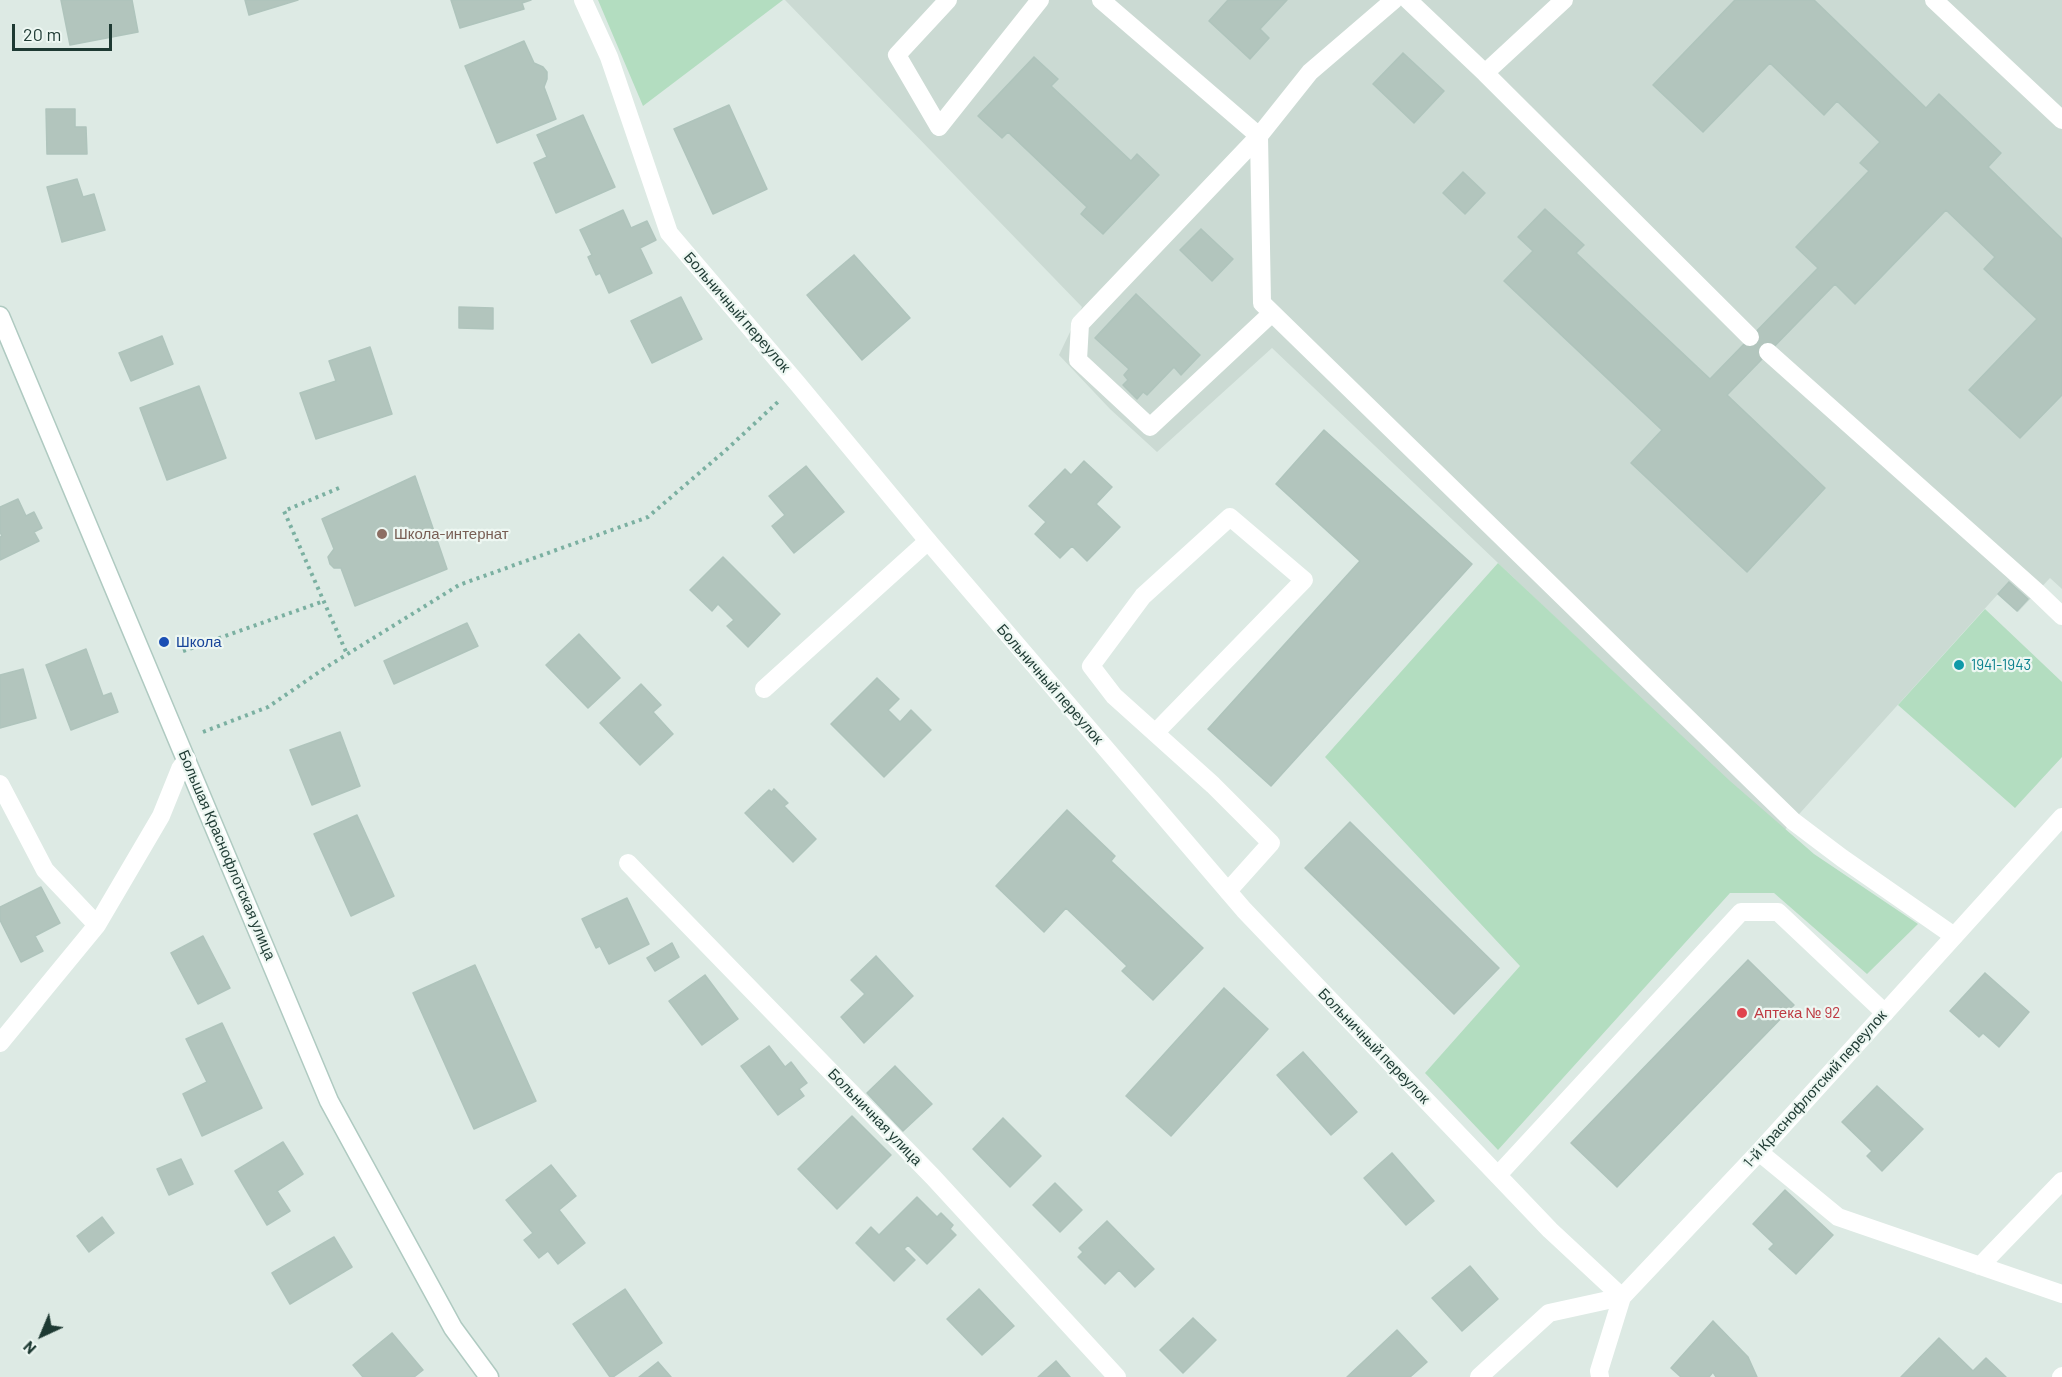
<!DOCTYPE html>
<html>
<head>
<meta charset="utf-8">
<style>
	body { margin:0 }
	#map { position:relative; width:2062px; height:1377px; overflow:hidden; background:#ddeae4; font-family:Barlow,sans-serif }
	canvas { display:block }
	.north { position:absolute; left:12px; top:1305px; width:60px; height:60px; -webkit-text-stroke:4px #edf7f2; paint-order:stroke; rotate:224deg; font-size:16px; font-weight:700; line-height:24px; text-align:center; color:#1e3a33 }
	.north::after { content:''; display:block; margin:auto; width:21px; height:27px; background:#1e3a33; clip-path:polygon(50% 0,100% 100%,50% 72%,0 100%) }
	.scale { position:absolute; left:12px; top:24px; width:100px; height:27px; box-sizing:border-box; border:3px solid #1e3a33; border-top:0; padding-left:8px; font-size:18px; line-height:21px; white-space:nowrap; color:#1e3a33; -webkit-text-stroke:4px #edf7f2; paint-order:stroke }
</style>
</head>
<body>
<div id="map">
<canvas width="2062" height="1377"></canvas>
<div class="north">N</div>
<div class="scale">20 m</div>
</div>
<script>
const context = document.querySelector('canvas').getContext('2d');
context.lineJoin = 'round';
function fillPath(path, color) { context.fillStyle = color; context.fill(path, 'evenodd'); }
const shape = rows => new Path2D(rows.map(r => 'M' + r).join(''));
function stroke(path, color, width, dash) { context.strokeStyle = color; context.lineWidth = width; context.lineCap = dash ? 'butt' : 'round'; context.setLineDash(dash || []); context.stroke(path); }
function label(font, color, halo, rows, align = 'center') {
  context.font = font + ' Barlow,sans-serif'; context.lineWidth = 4.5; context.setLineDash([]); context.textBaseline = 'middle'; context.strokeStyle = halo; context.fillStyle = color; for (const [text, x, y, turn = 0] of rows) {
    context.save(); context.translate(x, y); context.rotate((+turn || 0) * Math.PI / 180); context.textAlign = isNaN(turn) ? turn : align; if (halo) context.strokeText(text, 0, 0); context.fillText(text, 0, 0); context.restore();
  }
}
fillPath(shape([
	[785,0,2062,0,2062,589,2050,578,2018,612,1998,594,1782,833,1272,348,1157,452,1110,409,1059,355,1082,307]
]), '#cbdad3');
fillPath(shape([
	[598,0,783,0,643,106],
	[1498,563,1730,781,1814,854,1918,924,1867,974,1774,893,1730,893,1498,1150,1425,1073,1520,966,1325,757],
	[1985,609,2062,682,2062,757,2015,808,1898,705]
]), '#b3ddc0');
const building = shape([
	[61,0,132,0,138,32,70,45,61,0],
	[245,0,298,0,249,15,245,0],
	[451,0,531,0,522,3,524,9,460,28,451,0],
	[1228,0,1287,0,1260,29,1269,38,1250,59,1209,21,1228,0],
	[1735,0,1814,0,1926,108,1939,94,2001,153,1988,167,2062,239,2062,395,2020,438,1969,390,2037,319,1984,269,1995,257,1946,210,1855,304,1835,284,1727,395,1825,488,1747,572,1631,463,1662,430,1504,281,1533,251,1518,237,1545,209,1584,245,1576,253,1710,379,1818,268,1796,247,1869,171,1860,163,1880,142,1837,101,1824,115,1770,63,1703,132,1653,85,1735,0],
	[524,41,534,63,543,67,547,72,547,79,544,87,556,119,497,143,465,66,524,41],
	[1403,53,1444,91,1414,123,1373,84,1403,53],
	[1034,57,1058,79,1051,86,1131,161,1137,154,1159,175,1103,234,1081,214,1087,207,1008,132,1002,138,978,116,1034,57],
	[729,105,767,189,713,214,674,129,729,105],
	[46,109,75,109,75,127,86,127,87,154,47,154,46,109],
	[583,115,615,187,556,213,534,163,547,157,537,135,583,115],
	[1463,172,1485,193,1465,214,1443,193,1463,172],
	[77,179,83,197,94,194,105,230,62,242,47,187,77,179],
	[623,210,631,228,647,221,656,240,640,248,652,273,609,293,600,273,596,275,588,257,592,255,580,230,623,210],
	[1201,229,1233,259,1212,281,1180,250,1201,229],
	[854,255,910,318,862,360,807,295,854,255],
	[1136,294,1200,355,1181,375,1174,367,1147,395,1143,392,1137,399,1123,385,1128,380,1124,375,1129,369,1095,338,1136,294],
	[681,297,702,339,652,363,631,321,681,297],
	[459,307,493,308,493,329,459,328,459,307],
	[162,336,173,364,131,381,119,353,162,336],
	[370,347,392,414,316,439,300,393,336,381,329,361,370,347],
	[199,386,226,458,167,480,140,408,199,386],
	[1324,430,1472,564,1271,786,1208,729,1360,561,1276,484,1324,430],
	[1084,461,1112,487,1096,504,1120,527,1087,561,1072,546,1060,558,1035,534,1046,522,1029,506,1065,469,1071,475,1084,461],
	[806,466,844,512,794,553,772,526,785,515,769,496,806,466],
	[415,476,447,569,355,606,341,568,334,568,330,564,328,557,334,549,322,519,415,476],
	[18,499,26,516,34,512,42,528,34,532,39,541,0,560,0,537,2,536,0,532,0,507,18,499],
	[723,557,780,614,748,647,727,626,734,620,718,604,712,611,690,590,723,557],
	[2009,582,2028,599,2017,611,1998,594,2009,582],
	[467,623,478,646,394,684,384,661,467,623],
	[579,634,620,678,588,708,546,665,579,634],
	[86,649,103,696,111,693,118,712,71,730,46,665,86,649],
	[23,669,36,718,0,728,0,675,23,669],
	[877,678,899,699,888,710,900,722,911,710,931,730,884,777,831,724,877,678],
	[641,684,661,705,653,712,673,734,640,765,600,723,641,684],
	[340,732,360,786,312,805,290,750,340,732],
	[774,789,788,803,784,806,816,839,793,862,745,813,769,790,772,792,774,789],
	[1067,810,1115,856,1111,861,1203,948,1153,1000,1122,971,1127,966,1066,908,1044,932,996,886,1067,810],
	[357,815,394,896,351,916,314,834,357,815],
	[1350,822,1499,968,1454,1014,1305,868,1350,822],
	[41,887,60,923,35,936,43,951,21,962,0,920,0,907,41,887],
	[627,898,649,944,609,964,600,946,596,948,582,919,627,898],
	[203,936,230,988,198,1004,171,953,203,936],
	[672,943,679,957,655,971,647,958,672,943],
	[876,956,913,996,864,1043,841,1017,865,994,851,980,876,956],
	[1748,960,1794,1005,1617,1187,1571,1143,1748,960],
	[475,965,536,1101,474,1129,413,993,475,965],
	[1985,973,2029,1012,1999,1047,1983,1033,1979,1037,1950,1011,1985,973],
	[705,975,738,1019,702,1045,669,1001,705,975],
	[1224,988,1268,1029,1171,1136,1126,1096,1224,988],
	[222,1023,262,1108,202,1136,183,1094,207,1082,186,1039,222,1023],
	[769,1046,785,1067,791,1062,807,1083,799,1089,804,1096,778,1115,741,1066,769,1046],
	[1303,1052,1357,1112,1331,1135,1277,1075,1303,1052],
	[895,1066,932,1104,903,1131,867,1093,895,1066],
	[1877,1086,1923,1129,1882,1171,1867,1156,1872,1151,1842,1122,1877,1086],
	[852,1116,891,1155,837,1209,798,1169,852,1116],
	[1003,1118,1041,1156,1010,1187,973,1149,1003,1118],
	[283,1142,303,1174,277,1191,290,1211,267,1225,235,1171,283,1142],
	[1392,1153,1434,1201,1406,1225,1364,1178,1392,1153],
	[181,1159,193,1184,169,1195,157,1169,181,1159],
	[551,1165,576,1196,559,1210,585,1243,558,1264,548,1251,539,1258,524,1240,533,1233,506,1200,551,1165],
	[1055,1183,1082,1210,1060,1232,1033,1205,1055,1183],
	[1785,1190,1833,1235,1796,1274,1769,1249,1774,1244,1753,1224,1785,1190],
	[917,1197,937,1217,941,1213,953,1225,950,1229,956,1235,927,1264,908,1245,904,1249,915,1260,894,1281,856,1243,871,1227,879,1235,917,1197],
	[102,1217,114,1233,89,1252,77,1236,102,1217],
	[1107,1221,1154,1269,1135,1287,1119,1270,1105,1284,1078,1257,1083,1252,1079,1248,1107,1221],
	[334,1237,352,1267,290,1304,272,1273,334,1237],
	[1470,1266,1498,1299,1462,1331,1432,1298,1470,1266],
	[625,1289,662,1343,613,1377,610,1377,573,1324,625,1289],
	[979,1289,1014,1326,982,1355,947,1319,979,1289],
	[1193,1318,1216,1340,1183,1373,1160,1350,1193,1318],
	[1713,1321,1748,1357,1757,1377,1716,1377,1713,1372,1709,1377,1681,1377,1671,1368,1713,1321],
	[1397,1330,1427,1362,1410,1377,1347,1377,1397,1330],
	[392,1333,423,1370,414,1377,363,1377,353,1365,392,1333],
	[1939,1338,1973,1371,1986,1358,2006,1377,1901,1377,1939,1338],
	[1056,1361,1070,1377,1038,1377,1056,1361],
	[658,1362,671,1377,639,1377,658,1362]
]);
fillPath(building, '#b2c5bd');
stroke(building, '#afc4bc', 1.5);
const secondary = shape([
	[0,316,329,1101,453,1328,489,1377]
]);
stroke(secondary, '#afcac1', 21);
stroke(shape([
	[339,488,284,511,347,654],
	[183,651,324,601],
	[203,732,268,707,325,668,459,585,648,517,726,450,780,400]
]), '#7bb0a1', 4, [3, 4.5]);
stroke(shape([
	[948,0,897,55,939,127,1040,0],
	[1101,0,1259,136,1262,303,1793,821,1842,858,1954,936],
	[1408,0,1485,73,1750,337],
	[1934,0,2062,120],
	[1485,73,1564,0],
	[1272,313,1150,427,1078,360,1080,324,1259,136,1310,72,1394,0],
	[1768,352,2037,592,2062,616],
	[764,689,928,541],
	[1155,733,1304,580,1230,517,1143,596,1091,666,1114,696,1213,785,1271,843,1228,891],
	[1759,1152,1838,1217,2062,1294],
	[1498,1175,1741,912,1778,912,1885,1013],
	[1980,1266,2062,1181],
	[2061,1377,2062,1376]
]), '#fff', 18);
stroke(shape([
	[583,0,609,57,669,233,797,383,928,541,1244,910,1550,1230,1622,1297],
	[0,784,45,870,97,925],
	[628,863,933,1177,1117,1377],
	[0,1043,97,925,161,816,180,769,187,759],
	[1479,1377,1549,1313,1622,1297]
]), '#fff', 18);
stroke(shape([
	[1600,1377,1599,1371,1622,1297,1759,1152,2062,817]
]), '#fff', 18);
stroke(secondary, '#fff', 18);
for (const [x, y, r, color] of [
	[382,534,6,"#8d6e63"],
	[164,642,6,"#1a4fb4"],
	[1959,665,6,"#0f9aa8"],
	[1742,1013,6,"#e0444e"]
]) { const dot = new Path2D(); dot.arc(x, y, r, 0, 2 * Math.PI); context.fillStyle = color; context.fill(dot); stroke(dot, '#edf7f2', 2); }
label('15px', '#1e3a33', '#edf7f2', [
	["Больничный переулок",737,312,49],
	["Больничный переулок",1050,684,49],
	["Большая Краснофлотская улица",227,855,67],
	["Больничный переулок",1374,1046,46],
	["1-й Краснофлотский переулок",1815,1089,-48],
	["Больничная улица",875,1117,46]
]);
label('15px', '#785e54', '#edf7f2', [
	["Школа-интернат",394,534]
], 'left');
label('15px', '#164399', '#edf7f2', [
	["Школа",176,642]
], 'left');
label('15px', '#0d838f', '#edf7f2', [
	["1941-1943",1971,665]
], 'left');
label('15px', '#be3a42', '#edf7f2', [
	["Аптека № 92",1754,1013]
], 'left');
</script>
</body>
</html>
